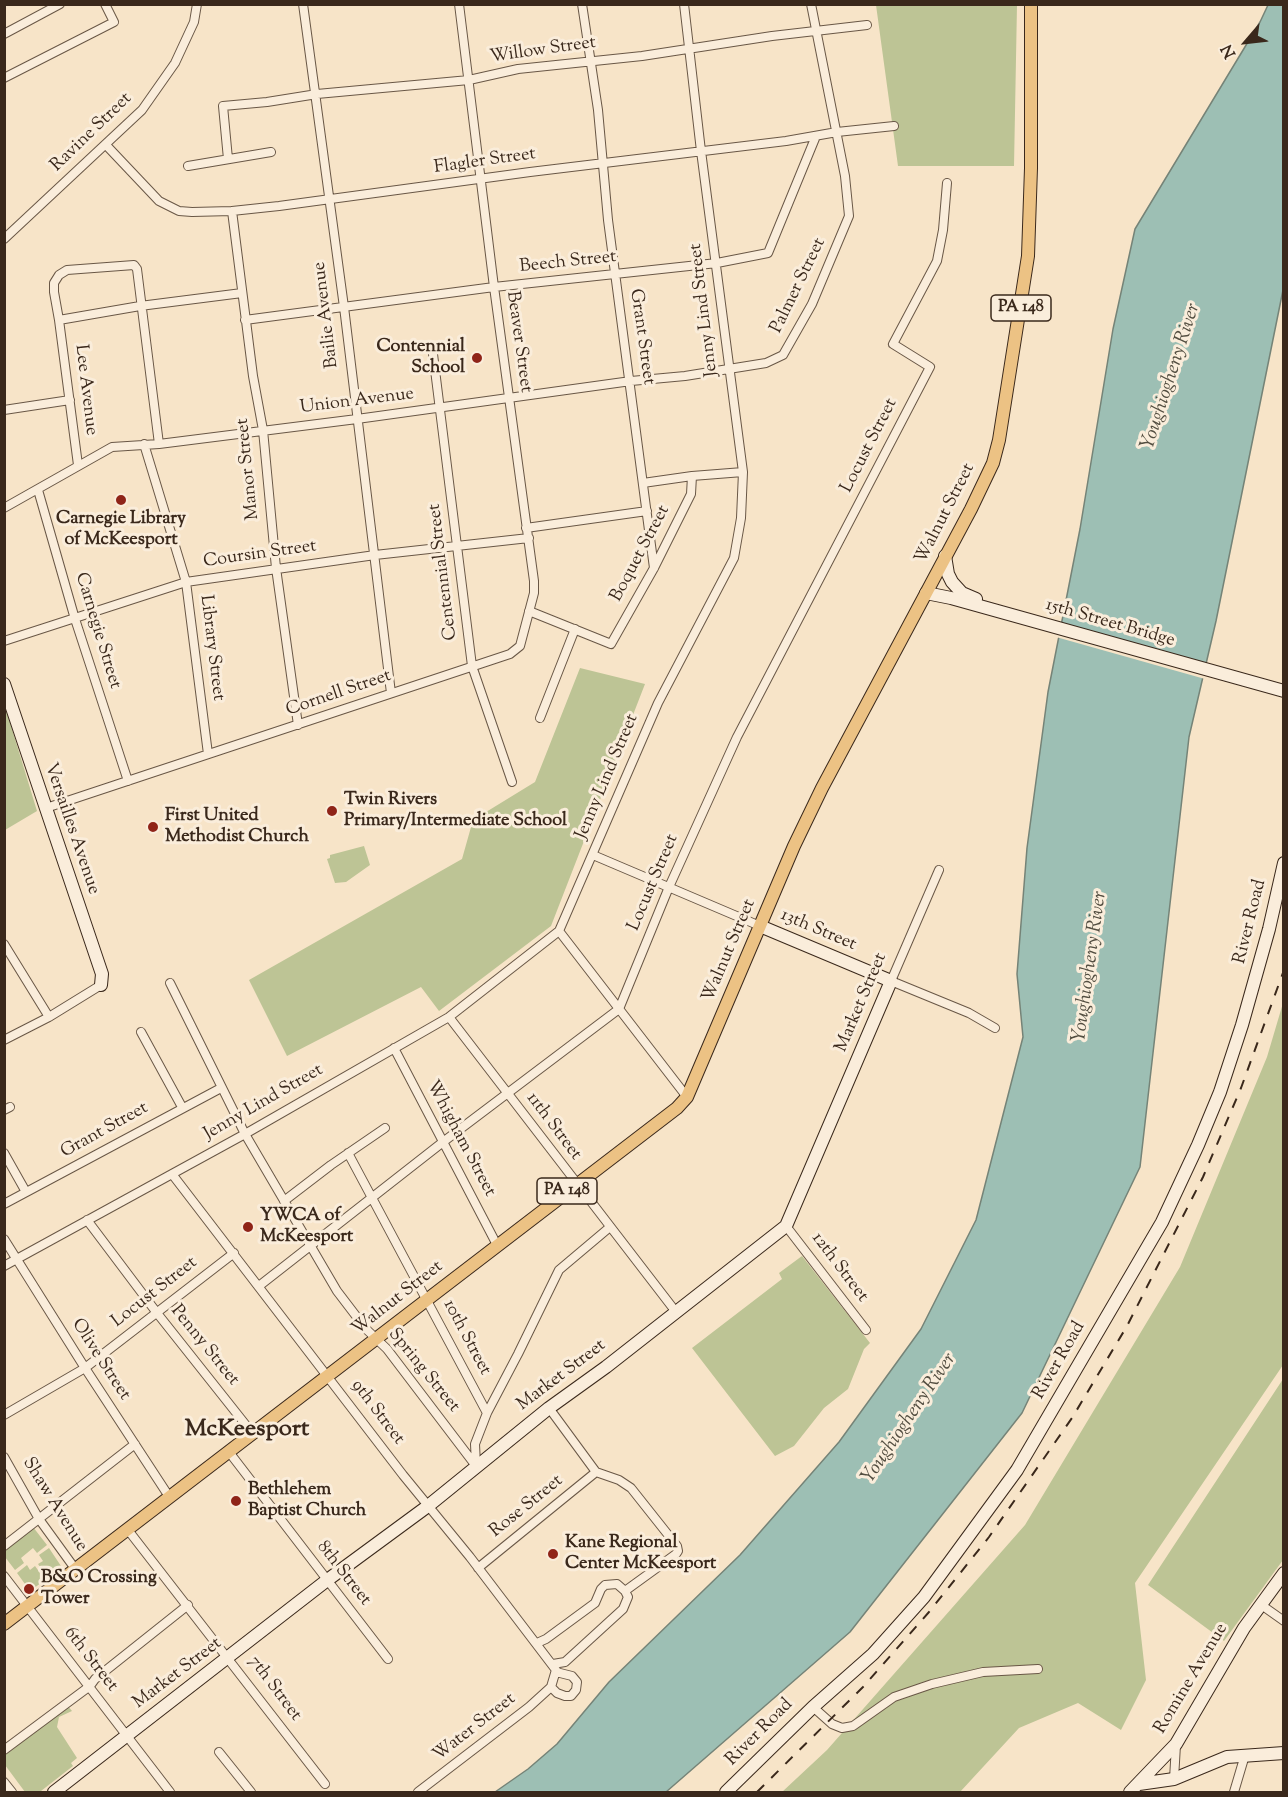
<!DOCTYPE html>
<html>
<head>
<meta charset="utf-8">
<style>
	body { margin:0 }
	#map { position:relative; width:1288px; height:1797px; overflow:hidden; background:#f7e4c8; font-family:"Sorts Mill Goudy",serif }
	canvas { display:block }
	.frame { position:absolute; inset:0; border:6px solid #3a281b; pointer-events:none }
	.north { position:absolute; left:1216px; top:12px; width:60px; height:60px; -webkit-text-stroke:4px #faeddb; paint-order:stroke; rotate:242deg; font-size:16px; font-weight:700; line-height:24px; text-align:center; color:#3a281b }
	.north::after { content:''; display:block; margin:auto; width:21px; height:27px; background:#3a281b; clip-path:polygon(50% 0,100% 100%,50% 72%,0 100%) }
</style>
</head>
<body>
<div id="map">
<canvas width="1288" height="1797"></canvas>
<div class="frame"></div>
<div class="north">N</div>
</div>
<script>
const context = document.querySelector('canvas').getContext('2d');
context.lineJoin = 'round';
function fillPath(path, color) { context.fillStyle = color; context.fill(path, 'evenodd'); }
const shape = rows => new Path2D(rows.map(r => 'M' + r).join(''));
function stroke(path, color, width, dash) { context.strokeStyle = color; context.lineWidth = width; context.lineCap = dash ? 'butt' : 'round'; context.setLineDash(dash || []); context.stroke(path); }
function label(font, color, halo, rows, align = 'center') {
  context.font = font + ' "Sorts Mill Goudy",serif'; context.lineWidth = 6; context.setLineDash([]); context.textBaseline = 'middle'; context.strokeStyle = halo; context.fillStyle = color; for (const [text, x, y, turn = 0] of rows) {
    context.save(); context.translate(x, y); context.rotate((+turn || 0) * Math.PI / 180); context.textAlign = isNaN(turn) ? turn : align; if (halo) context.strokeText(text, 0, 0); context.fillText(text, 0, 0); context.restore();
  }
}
fillPath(shape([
	[876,5,1017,5,1014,166,898,166],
	[580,668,645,684,551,926,439,1011,421,987,287,1056,249,980,462,859,473,820,535,782],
	[5,706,37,811,5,830,4,830],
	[364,846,370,865,346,882,335,883,327,859,330,858,330,855],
	[1283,1003,1283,1365,1135,1583,1146,1680,1121,1730,1078,1703,1019,1728,960,1792,782,1792,827,1750,1025,1525,1180,1267,1267,1057],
	[802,1256,870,1343,864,1349,848,1389,824,1408,794,1446,775,1456,692,1348,782,1279,779,1273],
	[1283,1379,1283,1560,1224,1641,1148,1585],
	[33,1527,47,1545,37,1553,33,1548,21,1558,24,1563,15,1570,5,1557,5,1549],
	[49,1548,61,1566,48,1578,38,1564,43,1561,39,1555],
	[27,1565,30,1570,35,1566,45,1580,30,1591,17,1573],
	[67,1705,72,1711,59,1717,57,1727,77,1758,71,1763,73,1766,41,1791,25,1792,5,1765,5,1752]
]), '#bdc495');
const water = shape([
	[1268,5,1283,5,1283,290,1216,621,1189,737,1140,1167,1022,1413,850,1632,666,1792,495,1792,528,1769,557,1744,609,1682,740,1555,839,1442,921,1329,976,1220,1023,1037,1017,974,1027,848,1048,692,1080,529,1113,329,1135,229,1260,22,1268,5]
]);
fillPath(water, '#9dbfb4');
stroke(water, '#758377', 1.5);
fillPath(shape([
	[1059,622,1209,664,1205,679,1056,637]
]), '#f7e4c8');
const street = shape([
	[303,4,344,307,391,693],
	[582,4,598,110,608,220,654,568],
	[4,34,60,4],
	[4,78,114,22,105,4],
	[106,145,159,201,179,211,192,212,232,211,279,206,530,172,786,141,837,132,894,126],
	[228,159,223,106,267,102,317,94,469,80,518,69,642,56,772,36,867,25],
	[188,166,271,152],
	[232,211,253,376,263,430,276,568,298,725],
	[4,239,142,110,175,63,194,22,197,4],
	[59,320,140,306,242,293],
	[245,320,494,287,717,263,768,253,816,136],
	[433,354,472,666,512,782],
	[4,410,70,400],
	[144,444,186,582,208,754],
	[78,465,59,320,54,292,54,283,59,275,67,270,134,265,137,269,159,444],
	[643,483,692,476,743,472],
	[38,490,75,619,128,781],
	[4,508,112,447,159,444,357,419,631,381,685,376,766,363,783,355,812,304,849,216,845,176,811,4],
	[526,528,647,511],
	[529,611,611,644,654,568,691,494,692,476],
	[4,641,186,582,375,555,529,538],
	[540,718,575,629],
	[46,808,510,654,520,646,534,593,534,581,494,287,459,4],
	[593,855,760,926],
	[939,870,891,981,969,1013,995,1028],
	[559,931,687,1097],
	[4,944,49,1017],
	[170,983,245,1134,337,1291,366,1329,387,1349,476,1466],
	[449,1017,676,1312],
	[141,1032,182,1107],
	[4,1040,49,1017,101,985],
	[394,1048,497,1245],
	[4,1110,10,1107],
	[4,1153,26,1192],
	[348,1153,487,1413],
	[172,1174,403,1475,470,1557,556,1670,551,1687,529,1707,418,1792],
	[284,1201,331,1165,385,1128],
	[4,1204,221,1088],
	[87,1220,157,1313,253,1434],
	[786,1226,866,1330],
	[4,1239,85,1368,170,1498],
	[4,1266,245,1134,449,1017,559,931,658,703,734,558,741,518,743,472,701,151,684,4],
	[259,1286,443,1142,619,1009,669,887,737,737,930,367,893,344,937,261,943,230,947,183],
	[549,1408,596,1472],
	[4,1415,85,1368,234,1253],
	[229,1452,388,1659],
	[4,1457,39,1519,76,1570],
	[476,1465,475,1444,487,1413,518,1354,559,1270,610,1227],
	[596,1472,619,1480,631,1488,677,1546,678,1551,676,1554,625,1591],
	[128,1530,325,1784],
	[4,1546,135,1444],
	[478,1568,596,1472],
	[4,1576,170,1792],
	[1260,1604,1284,1621],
	[537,1643,546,1639,595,1603,601,1589,605,1585,617,1584,625,1591,628,1597,623,1609,565,1662,553,1664],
	[551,1687,557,1693,565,1696,571,1696,576,1690,577,1682,572,1676,556,1672],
	[813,1707,832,1724,842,1728,853,1726,894,1697,932,1684,983,1672,1038,1669],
	[4,1750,90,1686,95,1679,188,1605],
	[219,1752,251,1792],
	[1174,1779,1176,1745],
	[4,1782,12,1792],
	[1234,1792,1245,1755]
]);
const secondary = shape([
	[945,556,948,574,952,582,962,593,976,599],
	[926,593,951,598,1284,691],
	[4,684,102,974,101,985],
	[1139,1784,1174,1779,1227,1757,1284,1753],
	[54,1792,326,1581,428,1506,549,1408,606,1367,786,1226,891,981,760,926],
	[726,1792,813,1707,873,1654,924,1597,1017,1470,1162,1222,1198,1145,1220,1092,1242,1025,1269,929,1284,863],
	[1130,1792,1176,1744,1244,1628,1284,1573]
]);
const primary = shape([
	[4,1624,677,1108,687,1097,794,846,822,788,971,509,993,463,999,440,1028,256,1031,168,1031,4]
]);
stroke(street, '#695746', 10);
stroke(secondary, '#3a281b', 14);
stroke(primary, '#3a281b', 14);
stroke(street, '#faeddb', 8);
stroke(secondary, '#faeddb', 12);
stroke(primary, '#ecc284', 12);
stroke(shape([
	[757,1792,863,1687,929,1612,989,1537,1072,1418,1127,1326,1203,1177,1241,1088,1284,970]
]), '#3a281b', 2, [10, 10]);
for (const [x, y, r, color] of [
	[477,358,6,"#8f2418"],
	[121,500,6,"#8f2418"],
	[332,811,6,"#8f2418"],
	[153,827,6,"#8f2418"],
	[248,1227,6,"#8f2418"],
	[236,1501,6,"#8f2418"],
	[553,1554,6,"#8f2418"],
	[29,1589,6,"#8f2418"]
]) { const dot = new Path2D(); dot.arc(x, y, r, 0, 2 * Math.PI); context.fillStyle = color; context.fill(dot); stroke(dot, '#faeddb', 2); }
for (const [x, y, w] of [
	[1021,308,60],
	[567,1191,60]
]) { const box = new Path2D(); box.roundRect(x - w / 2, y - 13, w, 26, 4.5); context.fillStyle = '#faeddb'; context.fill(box); stroke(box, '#3a281b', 1.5); }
label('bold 16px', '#3a281b', null, [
	["PA 148",1021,308],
	["PA 148",567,1191]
]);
label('18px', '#3a281b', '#faeddb', [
	["Willow Street",543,51,-8],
	["Ravine Street",92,133,-44],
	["Flagler Street",485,162,-8],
	["Beech Street",568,263,-6],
	["Palmer Street",799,286,-64],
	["Jenny Lind Street",705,310,-97],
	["Bailie Avenue",327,315,-97],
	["Grant Street",641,337,82],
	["Beaver Street",518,342,82],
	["Lee Avenue",85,390,83],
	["Union Avenue",357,402,-7],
	["Locust Street",870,446,-63],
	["Manor Street",249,469,-96],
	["Walnut Street",946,514,-63],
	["Boquet Street",641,554,-62],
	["Coursin Street",260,555,-8],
	["Centennial Street",444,572,-97],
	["15th Street Bridge",1110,624,16],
	["Carnegie Street",97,631,73],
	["Library Street",211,648,83],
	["Cornell Street",339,694,-19],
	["Jenny Lind Street",608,777,-67],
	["Versailles Avenue",71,829,71],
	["Locust Street",654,883,-67],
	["River Road",1251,922,-76],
	["13th Street",818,931,23],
	["Walnut Street",730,951,-67],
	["Market Street",862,1003,-67],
	["Jenny Lind Street",264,1103,-30],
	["11th Street",553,1127,53],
	["Grant Street",105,1131,-29],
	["Whigham Street",460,1139,62],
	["12th Street",839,1268,53],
	["Locust Street",155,1293,-38],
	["Walnut Street",398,1299,-38],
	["10th Street",466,1338,62],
	["Penny Street",204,1346,51],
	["Olive Street",100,1360,57],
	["River Road",1060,1361,-60],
	["Spring Street",423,1371,51],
	["Market Street",562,1376,-37],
	["9th Street",377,1413,53],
	["Shaw Avenue",54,1505,58],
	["Rose Street",527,1507,-39],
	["8th Street",343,1574,52],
	["6th Street",90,1660,52],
	["Market Street",178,1674,-37],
	["Romine Avenue",1192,1679,-59],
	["7th Street",274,1689,53],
	["Water Street",475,1728,-38],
	["River Road",760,1733,-45]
]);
label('bold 18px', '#3a281b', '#faeddb', [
	["Contennial",465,348,"right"],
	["School",465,369,"right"],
	["Carnegie Library",121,520,"center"],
	["of McKeesport",121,541,"center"],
	["Twin Rivers",344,801],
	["Primary/Intermediate School",344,822],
	["First United",165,817],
	["Methodist Church",165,838],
	["YWCA of",260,1217],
	["McKeesport",260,1238],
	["Bethlehem",248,1491],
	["Baptist Church",248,1512],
	["Kane Regional",565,1544],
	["Center McKeesport",565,1565],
	["B&O Crossing",41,1579],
	["Tower",41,1600]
], 'left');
label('italic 20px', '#534e41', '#faeddb', [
	["Youghiogheny River",1172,377,-72],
	["Youghiogheny River",1091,967,-82],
	["Youghiogheny River",910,1419,-56]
]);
label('bold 24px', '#3a281b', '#faeddb', [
	["McKeesport",247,1431]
]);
</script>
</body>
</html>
